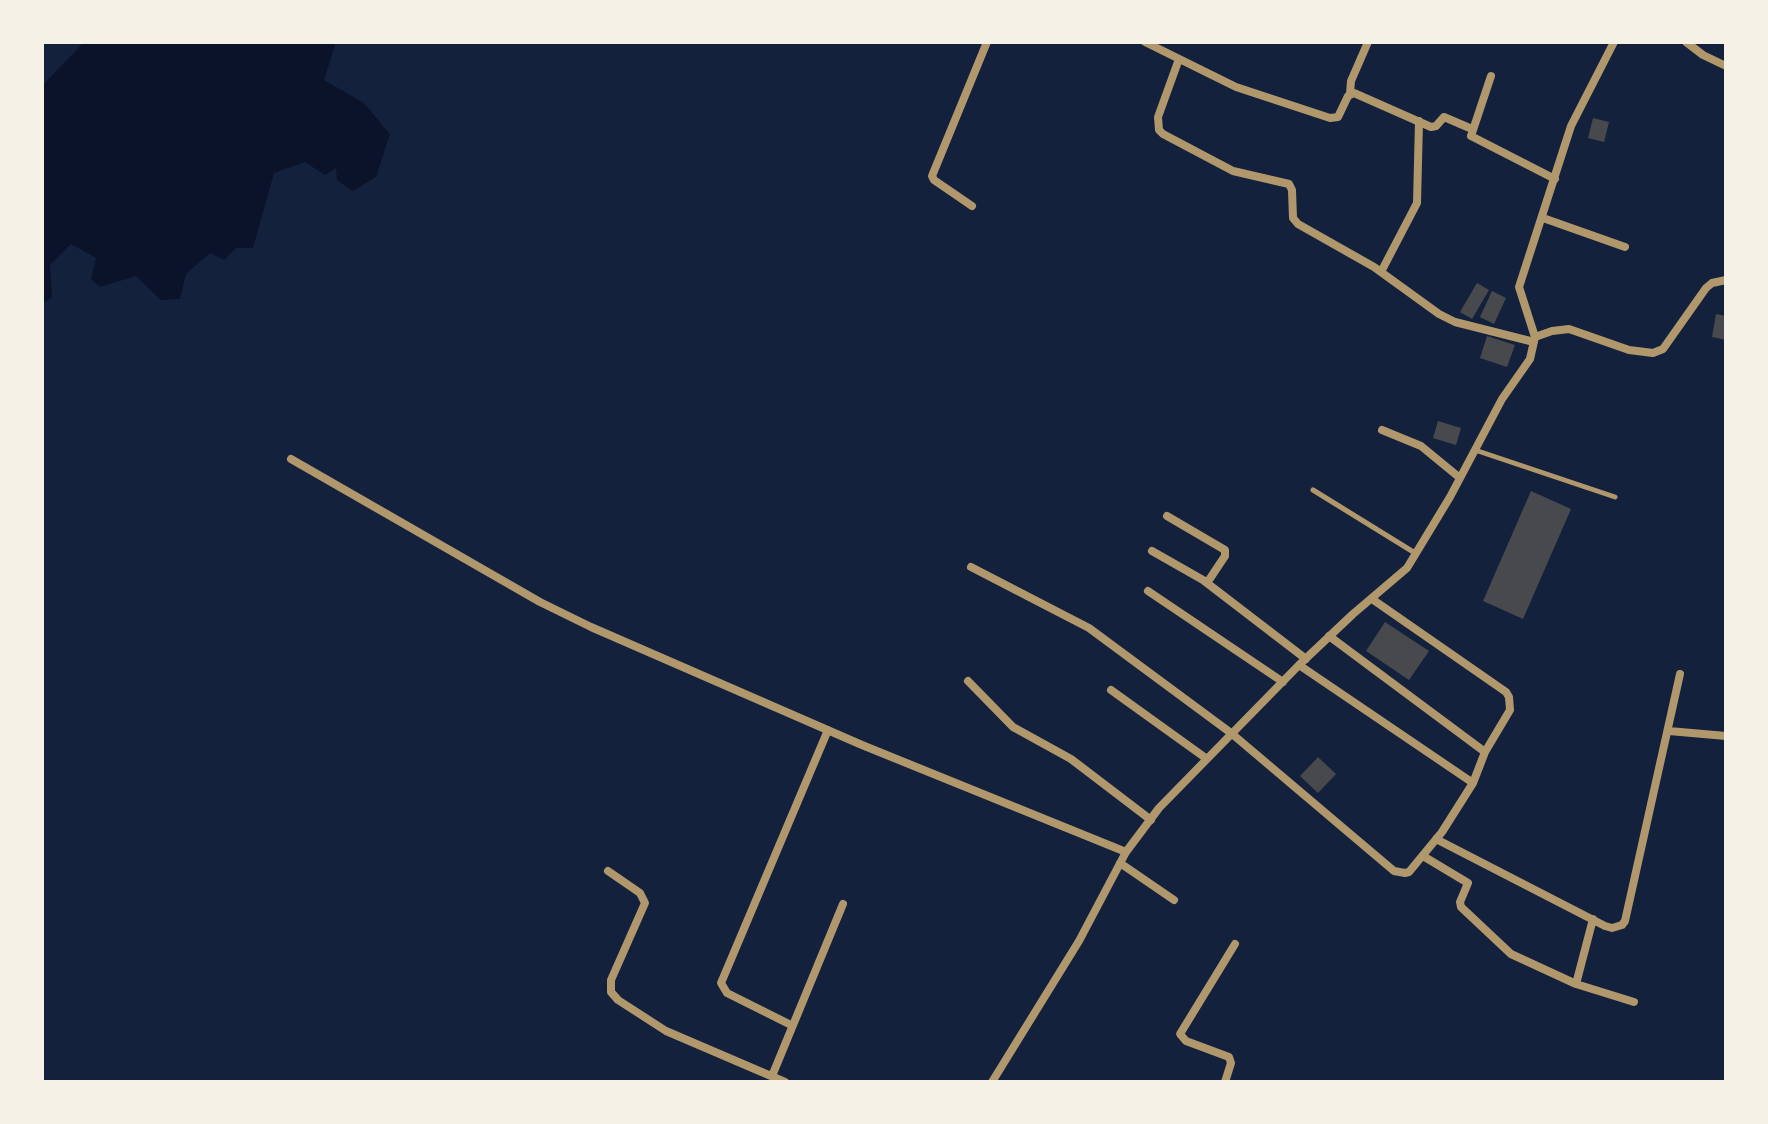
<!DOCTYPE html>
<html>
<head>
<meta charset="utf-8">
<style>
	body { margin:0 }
	#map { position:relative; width:1768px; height:1124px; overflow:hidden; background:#14213d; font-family:"Public Sans",sans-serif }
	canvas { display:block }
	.frame { position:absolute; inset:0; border:44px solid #f6f1e7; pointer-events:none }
</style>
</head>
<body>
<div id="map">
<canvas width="1768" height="1124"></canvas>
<div class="frame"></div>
</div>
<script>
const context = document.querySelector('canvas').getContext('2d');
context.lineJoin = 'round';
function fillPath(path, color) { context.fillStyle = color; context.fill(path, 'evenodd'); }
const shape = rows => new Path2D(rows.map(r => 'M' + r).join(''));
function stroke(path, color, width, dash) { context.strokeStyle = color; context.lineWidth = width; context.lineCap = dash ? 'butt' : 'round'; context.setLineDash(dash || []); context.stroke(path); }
fillPath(shape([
	[84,42,336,42,324,80,364,103,390,134,376,177,353,191,337,180,336,168,325,175,305,162,274,173,253,248,236,248,224,260,210,253,186,274,180,299,161,300,136,276,100,287,91,279,96,258,71,244,50,265,52,297,42,304,42,86]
]), '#0b132b');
fillPath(shape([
	[1593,118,1609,122,1604,142,1588,138],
	[1477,283,1489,290,1472,319,1460,312],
	[1492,291,1506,298,1494,324,1480,317],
	[1716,314,1726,316,1726,340,1712,337],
	[1487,336,1515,345,1507,367,1480,358],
	[1438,421,1461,428,1456,445,1433,438],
	[1531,491,1571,509,1523,619,1483,601],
	[1385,622,1429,651,1409,680,1366,651],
	[1318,757,1336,774,1318,793,1300,776]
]), '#48494c');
stroke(shape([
	[1475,450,1615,497],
	[1313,490,1415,553]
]), '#b1986c', 5);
stroke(shape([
	[1145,42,1236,87,1330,118,1338,117,1348,96,1354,93,1431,127,1436,126,1444,117,1472,129],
	[1686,42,1703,55,1726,66],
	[1179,59,1158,117,1159,130,1163,134,1233,171,1289,184,1292,190,1293,218,1298,224,1374,267,1439,314,1455,322,1534,342],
	[1491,76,1471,136,1555,179],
	[1350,94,1351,81,1368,42],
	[972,206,934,180,932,176,987,42],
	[1543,218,1625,247],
	[1381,272,1417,203,1419,121],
	[1535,337,1552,331,1569,329,1629,350,1653,353,1663,349,1706,288,1712,283,1726,280],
	[1382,430,1421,446,1460,478],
	[291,459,540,602,591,627,862,745,1126,852],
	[1167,516,1225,550,1225,556,1207,583],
	[1152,551,1203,580,1306,659],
	[971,567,1089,628,1231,733,1394,871,1405,873,1409,872,1442,832,1473,783],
	[1148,591,1283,682],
	[1329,636,1485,752],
	[1299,665,1473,783,1485,752,1510,710,1509,697,1506,692,1372,599],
	[968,681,1013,727,1071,759,1151,820],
	[1111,690,1207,759],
	[1669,731,1726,736],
	[1436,839,1605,926,1612,928,1622,925,1625,921,1680,674],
	[1423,856,1468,883,1460,902,1461,907,1511,954,1576,984,1634,1002],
	[1120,863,1174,900],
	[608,871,640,893,645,903,611,980,611,992,618,1000,666,1031,785,1082],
	[1576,984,1593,919],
	[791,1025,727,993,721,983,828,730],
	[772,1076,843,904],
	[992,1082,1079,941,1126,852,1159,808,1299,665,1353,614,1407,568,1450,497,1502,399,1530,359,1535,337,1519,287,1571,126,1614,42],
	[1225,1082,1231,1063,1229,1057,1186,1041,1180,1034,1235,944]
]), '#b1986c', 8);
</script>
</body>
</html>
